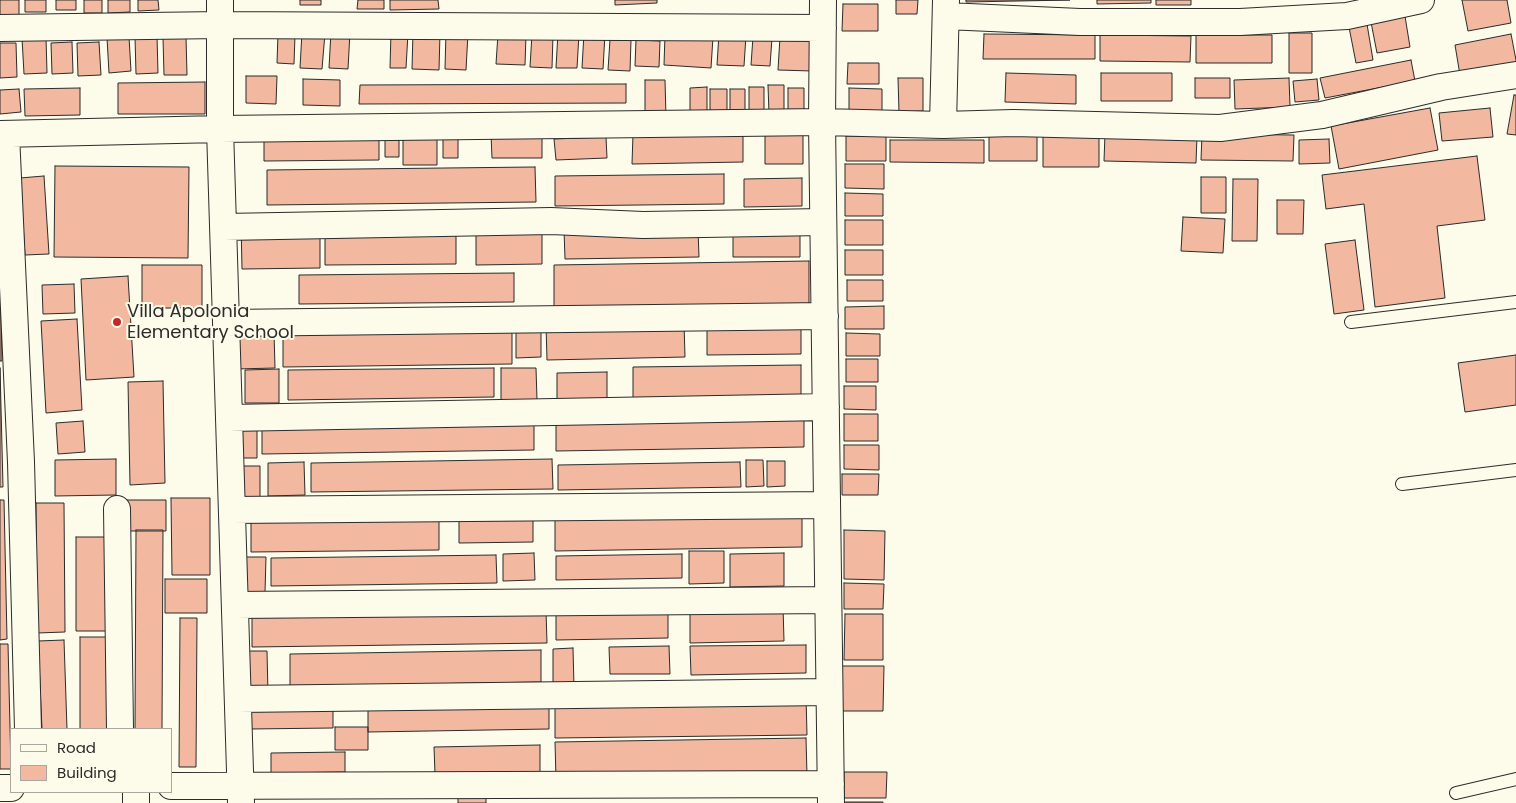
<!DOCTYPE html>
<html>
<head>
<meta charset="utf-8">
<style>
	body { margin:0 }
	#map { position:relative; width:1516px; height:803px; overflow:hidden; background:#fdfbea; font-family:Poppins,sans-serif }
	canvas { display:block }
	.legend { position:absolute; left:10px; top:728px; width:162px; height:65px; box-sizing:border-box; background:#fdfbea; border:1px solid #a9a89e; margin:0; padding:6px 9px; list-style:none; font-size:15px; color:#2b2b2b }
	.legend li { display:flex; align-items:center; gap:10px; height:25px }
	.legend b { width:25px; border:1px solid #a9a89e }
</style>
</head>
<body>
<div id="map">
<canvas width="1516" height="803"></canvas>
<ul class="legend">
<li><b style="height:6px;background:#fdfbea"></b>Road</li>
<li><b style="height:14px;background:#f2b8a0"></b>Building</li>
</ul>
</div>
<script>
const context = document.querySelector('canvas').getContext('2d');
context.lineJoin = 'round';
function fillPath(path, color) { context.fillStyle = color; context.fill(path, 'evenodd'); }
const shape = rows => new Path2D(rows.map(r => 'M' + r).join(''));
function stroke(path, color, width, dash) { context.strokeStyle = color; context.lineWidth = width; context.lineCap = dash ? 'butt' : 'round'; context.setLineDash(dash || []); context.stroke(path); }
function label(font, color, halo, rows, align = 'center') {
  context.font = font + ' Poppins,sans-serif'; context.lineWidth = 4; context.setLineDash([]); context.textBaseline = 'middle'; context.strokeStyle = halo; context.fillStyle = color; for (const [text, x, y, turn = 0] of rows) {
    context.save(); context.translate(x, y); context.rotate((+turn || 0) * Math.PI / 180); context.textAlign = isNaN(turn) ? turn : align; if (halo) context.strokeText(text, 0, 0); context.fillText(text, 0, 0); context.restore();
  }
}
const building = shape([
	[0,0,19,0,19,16,0,16,0,0],
	[25,0,46,0,46,12,25,12,25,0],
	[56,0,76,0,76,10,56,10,56,0],
	[84,0,102,0,102,13,84,13,84,0],
	[108,0,130,0,130,12,108,13,108,0],
	[138,0,158,0,159,10,138,11,138,0],
	[300,0,321,0,321,5,300,5,300,0],
	[358,0,384,0,384,9,357,9,358,0],
	[390,0,438,0,439,9,390,10,390,0],
	[615,0,657,0,657,3,615,5,615,0],
	[896,0,918,0,917,14,896,14,896,0],
	[966,0,1070,0,966,2,966,0],
	[1097,0,1151,0,1151,3,1097,4,1097,0],
	[1156,0,1191,0,1191,5,1156,5,1156,0],
	[1462,0,1507,0,1511,23,1468,31,1462,0],
	[843,4,878,4,878,31,842,31,843,4],
	[1404,10,1410,47,1377,53,1370,17,1404,10],
	[1366,18,1373,60,1356,63,1348,22,1366,18],
	[302,32,325,33,322,69,300,68,302,32],
	[331,32,350,32,348,69,329,68,331,32],
	[391,32,408,33,406,68,390,68,391,32],
	[413,32,440,33,439,70,412,69,413,32],
	[446,32,468,33,466,70,445,69,446,32],
	[558,32,579,34,577,68,556,68,558,32],
	[584,33,605,34,603,69,582,68,584,33],
	[1289,33,1312,33,1312,73,1289,73,1289,33],
	[278,34,295,35,294,64,277,63,278,34],
	[498,34,526,35,525,65,496,64,498,34],
	[532,34,553,35,552,68,530,67,532,34],
	[719,34,746,35,744,66,717,65,719,34],
	[984,34,1095,35,1095,59,983,59,984,34],
	[1511,34,1516,60,1516,70,1461,81,1455,45,1511,34],
	[665,35,713,37,711,68,664,65,665,35],
	[1100,35,1191,36,1190,62,1100,61,1100,35],
	[1196,35,1272,35,1272,63,1196,63,1196,35],
	[157,36,158,73,136,74,135,37,157,36],
	[46,37,47,73,24,74,22,38,46,37],
	[129,37,131,71,109,73,107,38,129,37],
	[186,37,187,75,164,75,163,38,186,37],
	[753,37,772,38,770,66,751,65,753,37],
	[780,37,813,39,812,71,778,70,780,37],
	[610,40,631,40,630,71,608,70,610,40],
	[636,40,660,41,659,67,635,66,636,40],
	[72,42,73,73,52,74,51,43,72,42],
	[99,42,101,75,78,76,77,43,99,42],
	[0,43,16,43,17,77,0,78,0,43],
	[1411,60,1415,81,1325,98,1320,78,1411,60],
	[848,63,879,63,879,84,847,84,848,63],
	[1006,73,1076,75,1076,104,1005,102,1006,73],
	[1101,73,1172,73,1172,101,1101,101,1101,73],
	[246,76,277,76,276,104,246,103,246,76],
	[898,78,923,78,923,111,899,112,898,78],
	[1195,78,1230,78,1230,98,1195,98,1195,78],
	[1289,78,1290,107,1235,109,1234,80,1289,78],
	[303,79,340,80,340,106,303,105,303,79],
	[1317,79,1319,100,1295,102,1293,81,1317,79],
	[645,80,665,80,666,118,645,118,645,80],
	[205,82,205,114,118,114,118,83,205,82],
	[626,84,626,103,359,104,360,85,626,84],
	[768,85,784,85,784,114,769,114,768,85],
	[707,87,707,115,690,115,690,88,707,87],
	[749,87,764,87,764,112,749,112,749,87],
	[80,88,80,115,25,116,24,89,80,88],
	[788,88,804,88,804,114,788,114,788,88],
	[849,88,882,89,882,113,849,113,849,88],
	[19,89,21,112,0,114,0,90,19,89],
	[710,89,727,89,727,116,710,116,710,89],
	[730,89,745,89,745,112,730,112,730,89],
	[1514,95,1516,95,1516,135,1507,134,1514,95],
	[1430,108,1438,150,1339,169,1331,126,1430,108],
	[1490,108,1493,137,1442,141,1439,113,1490,108],
	[1099,129,1099,167,1043,167,1043,130,1099,129],
	[989,130,1037,130,1037,161,989,161,989,130],
	[743,133,743,162,632,164,633,134,743,133],
	[803,133,803,164,765,164,765,134,803,133],
	[443,134,458,134,458,158,443,158,443,134],
	[491,134,542,134,542,158,492,158,491,134],
	[1105,134,1197,136,1196,163,1104,161,1105,134],
	[1202,134,1294,135,1293,161,1201,160,1202,134],
	[846,136,886,136,886,161,846,161,846,136],
	[606,137,607,158,556,160,554,139,606,137],
	[379,138,379,160,264,161,264,139,379,138],
	[385,138,399,138,399,157,385,157,385,138],
	[437,138,437,165,403,165,403,139,437,138],
	[1329,139,1330,163,1299,164,1299,140,1329,139],
	[890,140,984,140,984,163,890,162,890,140],
	[1477,156,1485,220,1437,226,1445,298,1375,307,1364,204,1326,209,1322,175,1477,156],
	[845,164,884,164,884,189,845,188,845,164],
	[55,166,189,167,188,258,54,257,55,166],
	[535,167,536,202,267,205,267,170,535,167],
	[724,174,724,204,555,206,555,176,724,174],
	[44,176,49,254,25,255,20,178,44,176],
	[1201,177,1226,177,1226,213,1201,213,1201,177],
	[802,178,802,206,744,207,744,179,802,178],
	[1233,179,1258,179,1257,241,1232,241,1233,179],
	[845,193,883,194,883,216,845,216,845,193],
	[1277,200,1304,200,1303,234,1277,234,1277,200],
	[1183,217,1225,219,1223,253,1181,251,1183,217],
	[845,220,883,220,883,245,845,245,845,220],
	[241,222,320,222,320,268,242,269,241,222],
	[456,226,456,264,325,265,325,228,456,226],
	[542,228,542,264,476,265,476,229,542,228],
	[698,229,699,257,565,259,564,230,698,229],
	[733,230,800,230,800,257,733,257,733,230],
	[1355,240,1364,310,1334,314,1325,244,1355,240],
	[845,250,883,250,883,275,845,275,845,250],
	[809,261,809,310,554,314,554,265,809,261],
	[142,265,202,265,202,308,142,308,142,265],
	[514,273,514,302,299,304,299,275,514,273],
	[128,276,134,377,86,380,81,279,128,276],
	[847,280,883,280,883,301,847,301,847,280],
	[74,284,75,313,43,314,42,285,74,284],
	[0,303,1,303,2,361,0,361,0,303],
	[884,306,884,329,845,329,845,307,884,306],
	[77,319,82,410,46,413,41,321,77,319],
	[801,320,801,354,707,355,707,321,801,320],
	[541,321,541,357,516,358,516,322,541,321],
	[684,323,685,357,547,360,546,325,684,323],
	[512,331,512,364,283,367,283,334,512,331],
	[236,332,274,332,275,368,236,369,236,332],
	[846,333,880,334,880,356,846,356,846,333],
	[1516,355,1516,405,1465,412,1458,363,1516,355],
	[846,359,878,359,878,382,846,382,846,359],
	[801,365,801,399,633,401,633,367,801,365],
	[0,368,3,487,0,487,0,368],
	[494,368,494,397,288,400,288,370,494,368],
	[501,368,536,368,537,400,501,400,501,368],
	[279,369,279,403,245,403,245,370,279,369],
	[607,372,607,401,557,401,557,373,607,372],
	[163,381,165,483,130,485,128,382,163,381],
	[844,386,876,386,876,410,844,409,844,386],
	[804,410,804,447,556,451,556,413,804,410],
	[844,414,878,414,878,441,844,441,844,414],
	[534,416,534,450,262,454,262,421,534,416],
	[83,421,85,452,58,454,56,423,83,421],
	[235,426,257,426,257,458,236,458,235,426],
	[844,445,879,445,879,470,844,469,844,445],
	[116,459,116,495,55,496,55,460,116,459],
	[552,459,553,489,311,492,311,463,552,459],
	[746,460,763,460,764,486,746,487,746,460],
	[767,461,785,461,785,486,767,487,767,461],
	[304,462,305,495,268,496,268,463,304,462],
	[740,462,741,487,558,490,558,465,740,462],
	[239,466,260,466,260,497,240,497,239,466],
	[842,474,879,474,878,495,842,495,842,474],
	[171,498,210,498,210,575,172,575,171,498],
	[0,500,4,500,7,639,0,640,0,500],
	[124,500,166,500,166,531,124,531,124,500],
	[36,503,64,503,65,632,37,633,36,503],
	[802,513,802,547,555,551,555,517,802,513],
	[533,516,533,542,459,543,459,517,533,516],
	[439,519,439,550,251,552,251,522,439,519],
	[136,530,163,530,162,729,135,729,136,530],
	[844,530,885,531,884,580,844,579,844,530],
	[76,537,105,537,106,631,76,631,76,537],
	[689,551,724,551,724,583,689,584,689,551],
	[534,553,535,580,503,581,503,554,534,553],
	[784,553,784,586,730,587,730,554,784,553],
	[682,554,682,578,556,580,556,556,682,554],
	[496,555,497,583,271,586,271,558,496,555],
	[243,557,266,557,265,592,243,592,243,557],
	[165,579,207,579,207,613,165,613,165,579],
	[844,583,884,584,883,609,844,609,844,583],
	[783,606,784,641,690,643,690,608,783,606],
	[546,611,547,643,252,647,252,615,546,611],
	[668,612,668,638,556,640,556,613,668,612],
	[845,614,883,614,883,660,844,660,845,614],
	[180,618,197,618,196,767,179,767,180,618],
	[80,637,110,637,110,729,80,729,80,637],
	[64,640,67,729,42,729,38,641,64,640],
	[0,644,8,644,11,769,0,769,0,644],
	[806,645,806,673,691,675,690,646,806,645],
	[669,646,670,674,610,674,609,647,669,646],
	[573,648,574,687,553,688,553,649,573,648],
	[541,650,541,682,290,686,290,654,541,650],
	[239,651,267,651,268,694,240,694,239,651],
	[842,666,884,666,883,711,841,711,842,666],
	[806,696,807,735,555,738,555,700,806,696],
	[549,697,549,729,368,732,368,700,549,697],
	[333,703,333,728,249,729,249,705,333,703],
	[335,727,368,727,368,750,335,750,335,727],
	[806,738,807,775,556,779,555,742,806,738],
	[540,745,540,772,435,774,434,747,540,745],
	[345,752,345,772,271,773,271,753,345,752],
	[844,772,887,772,886,798,844,798,844,772],
	[458,795,486,796,486,803,458,803,458,795],
	[842,802,883,802,883,803,842,803,842,802]
]);
fillPath(building, '#f2b8a0');
stroke(building, '#2b2b2b', 1);
const lane = shape([
	[1351,322,1516,302],
	[1402,484,1516,470],
	[1456,793,1516,779]
]);
const street = shape([
	[220,0,220,129,241,803],
	[823,0,822,122,831,803],
	[946,16,1080,22,1240,22,1347,16,1421,0],
	[0,28,221,25,823,28],
	[943,125,946,0],
	[0,134,220,129,822,122,943,125,1013,123,1220,128,1322,115,1441,87,1516,75],
	[6,134,21,462,28,729],
	[224,227,551,221,643,225,823,222],
	[226,323,825,316],
	[229,418,826,407],
	[117,509,120,729],
	[232,510,827,505],
	[235,605,828,600],
	[238,699,829,692],
	[171,786,831,784],
	[0,788,11,788],
	[136,803,136,792]
]);
stroke(lane, '#2b2b2b', 14);
stroke(street, '#2b2b2b', 28);
stroke(lane, '#fdfbea', 12);
stroke(street, '#fdfbea', 26);
for (const [x, y, r, color] of [
	[117,322,5,"#c62828"]
]) { const dot = new Path2D(); dot.arc(x, y, r, 0, 2 * Math.PI); context.fillStyle = color; context.fill(dot); stroke(dot, '#fdfbea', 2); }
label('18px', '#2b2b2b', '#fdfbea', [
	["Villa Apolonia",127,312],
	["Elementary School",127,333]
], 'left');
</script>
</body>
</html>
